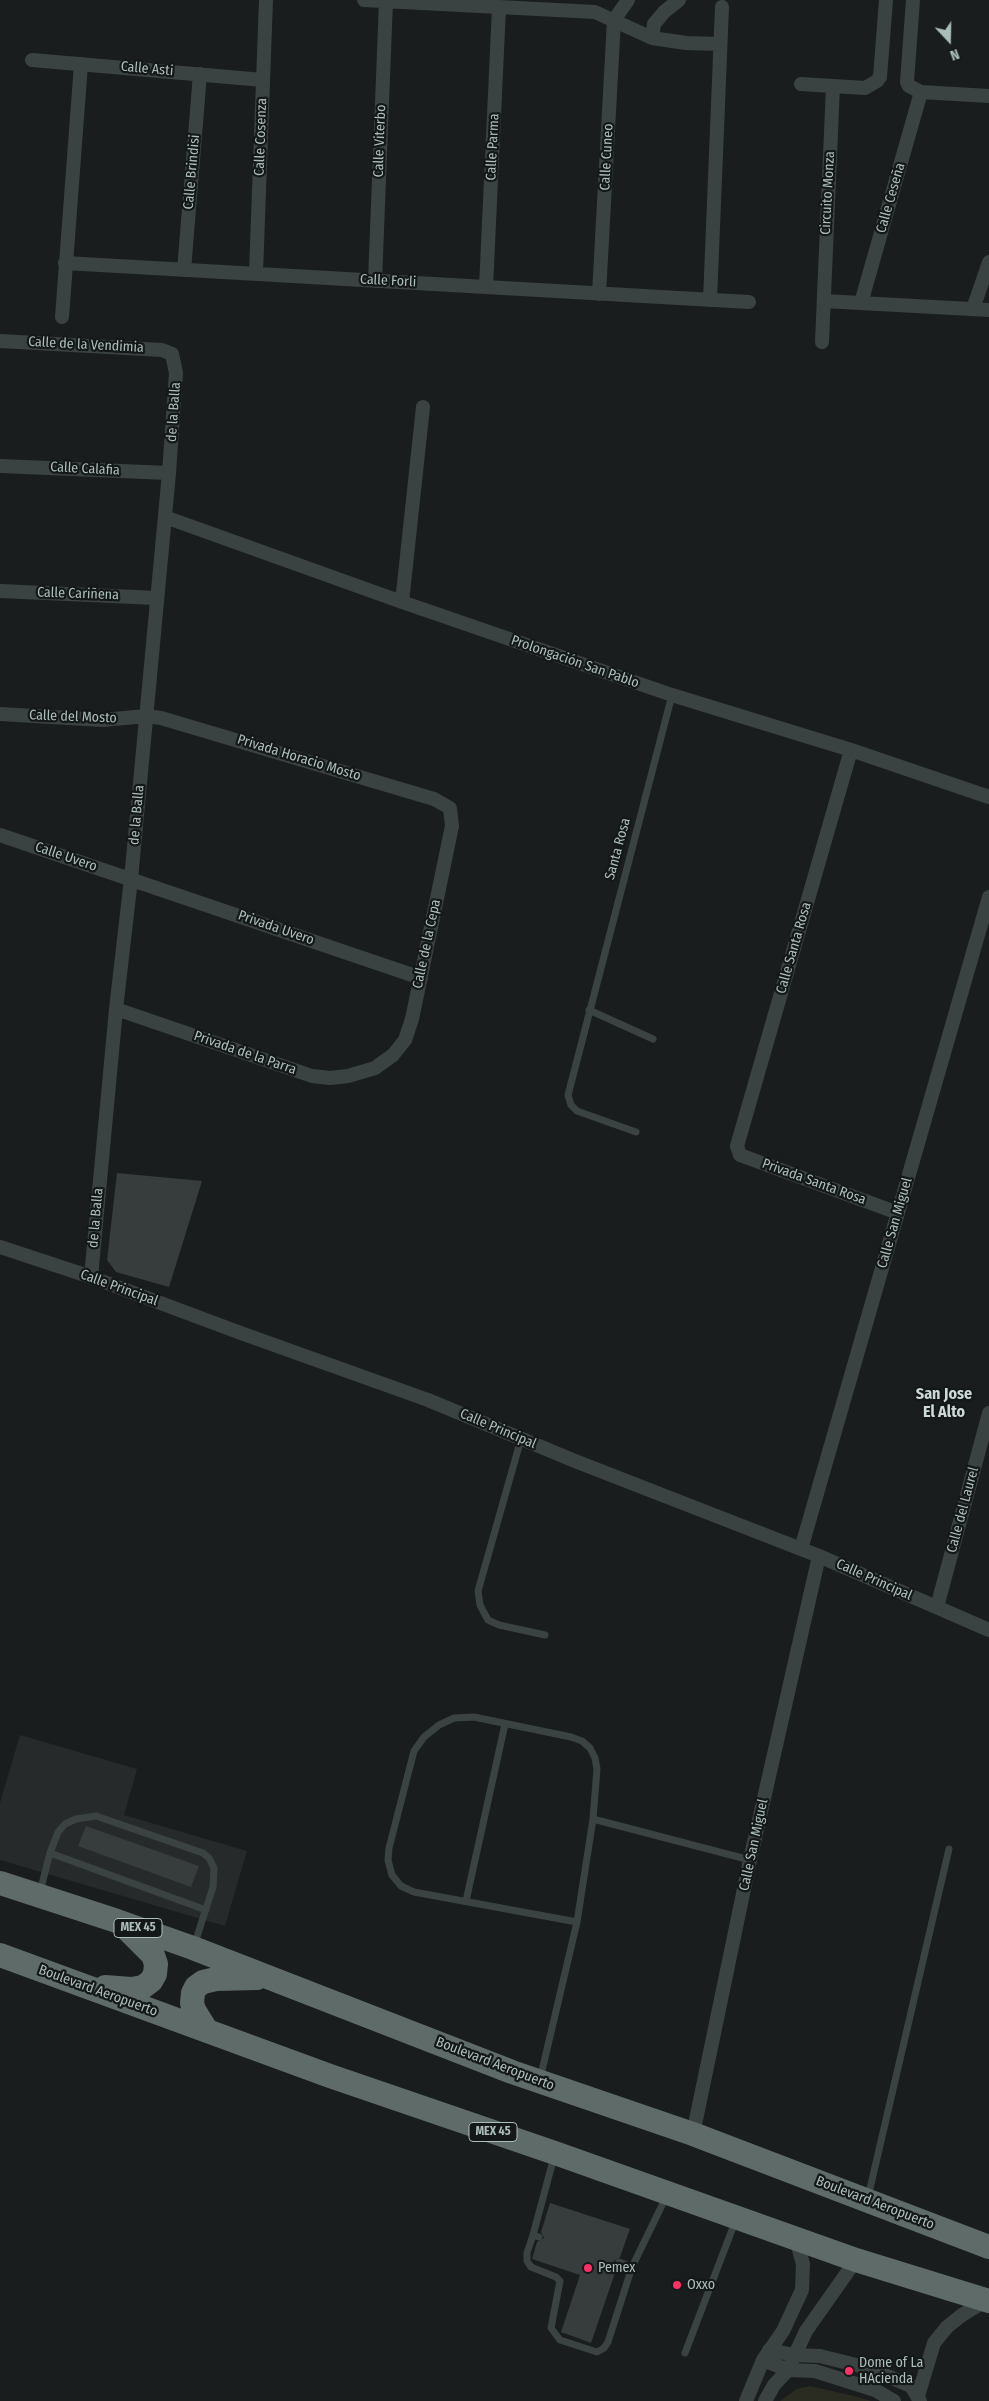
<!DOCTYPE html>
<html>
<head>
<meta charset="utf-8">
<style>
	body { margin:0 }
	#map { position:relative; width:989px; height:2401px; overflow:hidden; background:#1a1d1d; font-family:"Fira Sans Condensed",sans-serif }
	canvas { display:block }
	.north { position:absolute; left:924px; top:15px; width:50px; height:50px; -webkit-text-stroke:4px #151818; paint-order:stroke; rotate:159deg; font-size:14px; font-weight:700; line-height:20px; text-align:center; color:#acbeba }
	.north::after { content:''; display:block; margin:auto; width:18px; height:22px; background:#acbeba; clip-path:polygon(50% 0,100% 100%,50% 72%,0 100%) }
</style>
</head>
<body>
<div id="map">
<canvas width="989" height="2401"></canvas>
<div class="north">N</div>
</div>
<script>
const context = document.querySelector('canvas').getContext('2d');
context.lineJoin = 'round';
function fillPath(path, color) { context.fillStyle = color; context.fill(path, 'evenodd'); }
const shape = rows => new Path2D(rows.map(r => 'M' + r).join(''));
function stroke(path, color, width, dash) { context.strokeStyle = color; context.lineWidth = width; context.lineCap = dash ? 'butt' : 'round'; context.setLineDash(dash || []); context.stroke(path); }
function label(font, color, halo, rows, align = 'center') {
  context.font = font + ' "Fira Sans Condensed",sans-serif'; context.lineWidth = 4.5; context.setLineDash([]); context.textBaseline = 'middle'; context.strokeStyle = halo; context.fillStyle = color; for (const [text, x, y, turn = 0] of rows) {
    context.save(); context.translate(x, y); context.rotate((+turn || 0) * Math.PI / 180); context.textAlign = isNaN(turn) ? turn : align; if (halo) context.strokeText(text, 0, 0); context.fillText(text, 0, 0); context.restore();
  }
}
fillPath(shape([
	[20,1735,137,1769,124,1815,247,1851,225,1926,0,1860,0,1803]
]), '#262a2a');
fillPath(shape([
	[810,2386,854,2396,871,2401,780,2401,797,2389]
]), '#2a2c21');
fillPath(shape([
	[117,1173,202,1181,169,1287,116,1272,107,1260],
	[86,1826,199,1866,191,1887,78,1846],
	[550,2203,630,2229,620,2257,614,2261,617,2267,591,2343,561,2332,580,2275,532,2259,537,2242,544,2238,541,2232]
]), '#373c3c');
stroke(shape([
	[589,1010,653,1039],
	[636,1132,577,1111,571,1105,568,1095,672,695],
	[521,1439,478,1591,480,1605,488,1620,499,1625,545,1635],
	[593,1819,750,1860],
	[50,1853,206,1910],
	[40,1892,50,1853,58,1832,65,1824,76,1819,96,1816,203,1853,209,1858,214,1868,213,1887,194,1946],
	[466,1901,505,1724],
	[540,2079,577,1922,593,1819,597,1769,595,1758,590,1748,582,1741,571,1737,474,1717,454,1718,439,1725,424,1737,414,1751,389,1848,388,1860,392,1875,401,1886,414,1892,577,1922],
	[868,2197,949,1849],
	[533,2235,527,2253,527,2261,531,2267,556,2277,560,2281,551,2328,560,2340,597,2352,604,2348,608,2342,632,2267],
	[539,2237,533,2235,554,2157],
	[619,2262,632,2267,667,2195],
	[685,2353,735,2222]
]), '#3b4342', 7);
stroke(shape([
	[364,0,595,12,652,38,686,43,720,44],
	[913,0,907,82,909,86,921,92,989,96],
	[614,20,628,0],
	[652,38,654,24,664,12,679,0],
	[32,60,263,80],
	[801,84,865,88,877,81,880,77,886,0],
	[65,263,749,302],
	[184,270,200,74],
	[256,273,266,0],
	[375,281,386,1],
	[486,287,499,8],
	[599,294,614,20],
	[710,300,722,7],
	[824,301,989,310],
	[861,303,921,92],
	[973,309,989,262],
	[62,317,81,64],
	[0,341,162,350,172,354,176,373,169,473,131,879,116,1009,91,1277],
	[822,342,833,86],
	[0,466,169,473],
	[165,517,402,602,672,695,851,750,989,797],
	[0,591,157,598],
	[402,602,423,407],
	[0,714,103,720,146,716,161,718,434,799,450,808,452,826,412,1019,405,1040,393,1055,375,1068,348,1076,330,1078,312,1076,116,1009],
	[851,750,737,1146,740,1155,898,1213],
	[0,835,421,978],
	[0,1247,91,1277,238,1332,428,1400,575,1461,819,1556,989,1630],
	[801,1549,989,897],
	[937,1607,989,1413],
	[693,2134,750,1860,819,1556],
	[769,2350,794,2355,820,2356,868,2368,911,2386,920,2401],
	[763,2360,788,2370,815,2371,875,2390,894,2401],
	[918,2396,934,2343,947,2327,962,2315,987,2300],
	[746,2401,763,2360,783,2331,802,2290,803,2264,796,2239],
	[765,2401,774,2385,788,2370,806,2331,856,2260]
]), '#3b4342', 14);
stroke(shape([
	[0,1883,117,1921,193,1948,512,2072,693,2134,989,2247],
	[0,1955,330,2076,555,2153,856,2260,989,2301],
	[105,1987,131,1989,143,1987,151,1981,155,1974,156,1964,153,1955,126,1928],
	[207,2031,194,2010,192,2003,193,1993,196,1987,203,1982,216,1979,257,1978]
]), '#5e6b69', 24);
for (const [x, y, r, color] of [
	[588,2268,5,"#ff3065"],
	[677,2285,5,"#ff3065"],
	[849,2371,5,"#ff3065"]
]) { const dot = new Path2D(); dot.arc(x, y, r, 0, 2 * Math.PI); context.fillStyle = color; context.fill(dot); stroke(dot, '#151818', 2); }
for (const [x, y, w] of [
	[138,1928,48],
	[493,2132,48]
]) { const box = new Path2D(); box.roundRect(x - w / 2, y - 9.5, w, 19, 4); context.fillStyle = '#151818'; context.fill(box); stroke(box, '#acbeba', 1); }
label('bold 12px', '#acbeba', null, [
	["MEX 45",138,1928],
	["MEX 45",493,2132]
]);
label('14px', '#acbeba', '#151818', [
	["Calle Asti",147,69,5],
	["Calle Cosenza",261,137,-88],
	["Calle Viterbo",380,141,-88],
	["Calle Parma",493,147,-87],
	["Calle Cuneo",607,157,-87],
	["Calle Brindisi",192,172,-85],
	["Circuito Monza",828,193,-87],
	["Calle Ceseña",891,198,-74],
	["Calle Forli",388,281,3],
	["Calle de la Vendimia",86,345,3],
	["de la Balla",174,412,-86],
	["Calle Calafia",85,469,3],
	["Calle Cariñena",78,594,2],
	["Prolongación San Pablo",575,662,19],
	["Calle del Mosto",73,717,2],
	["Privada Horacio Mosto",299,758,17],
	["de la Balla",137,815,-85],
	["Santa Rosa",618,849,-75],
	["Calle Uvero",66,857,19],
	["Privada Uvero",276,928,19],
	["Calle de la Cepa",427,944,-78],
	["Calle Santa Rosa",794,948,-74],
	["Privada de la Parra",245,1053,19],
	["Privada Santa Rosa",814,1182,20],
	["de la Balla",96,1218,-85],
	["Calle San Miguel",895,1223,-74],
	["Calle Principal",119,1288,20],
	["Calle Principal",498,1429,23],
	["Calle del Laurel",963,1510,-75],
	["Calle Principal",874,1580,24],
	["Calle San Miguel",754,1845,-78],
	["Boulevard Aeropuerto",98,1991,20],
	["Boulevard Aeropuerto",495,2064,21],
	["Boulevard Aeropuerto",875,2203,21]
]);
label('14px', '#acbeba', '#151818', [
	["Pemex",598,2268],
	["Oxxo",687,2285],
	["Dome of La",859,2363],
	["HAcienda",859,2379]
], 'left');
label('bold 16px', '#cdd9d7', '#151818', [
	["San Jose",944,1395],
	["El Alto",944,1413]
]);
</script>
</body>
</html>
